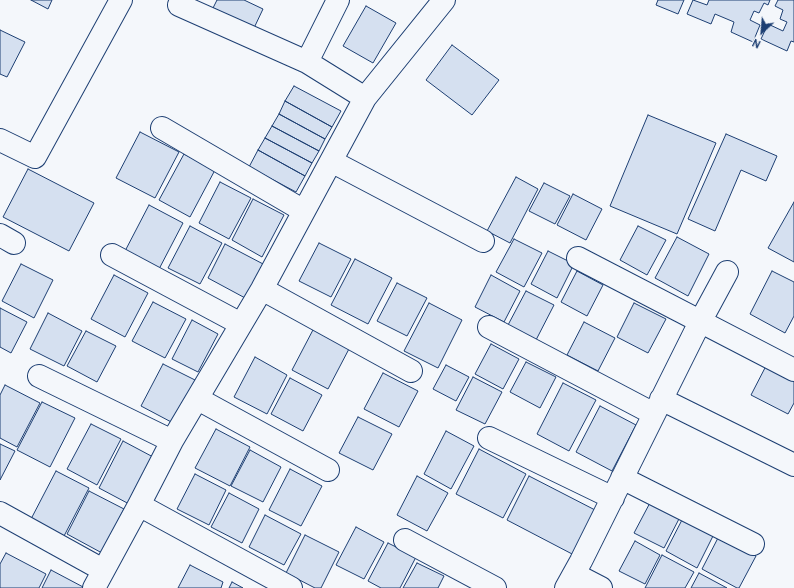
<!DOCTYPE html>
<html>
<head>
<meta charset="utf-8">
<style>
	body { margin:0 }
	#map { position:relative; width:794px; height:588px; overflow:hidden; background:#f4f7fb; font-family:Overpass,sans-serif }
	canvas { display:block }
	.north { position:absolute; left:742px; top:12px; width:40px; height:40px; -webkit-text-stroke:3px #f4f7fb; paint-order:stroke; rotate:206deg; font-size:11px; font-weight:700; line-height:16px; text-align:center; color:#1d3f73 }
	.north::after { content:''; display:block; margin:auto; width:14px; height:18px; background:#1d3f73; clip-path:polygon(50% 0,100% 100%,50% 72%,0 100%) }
</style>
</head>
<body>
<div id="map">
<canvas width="794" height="588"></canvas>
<div class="north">N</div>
</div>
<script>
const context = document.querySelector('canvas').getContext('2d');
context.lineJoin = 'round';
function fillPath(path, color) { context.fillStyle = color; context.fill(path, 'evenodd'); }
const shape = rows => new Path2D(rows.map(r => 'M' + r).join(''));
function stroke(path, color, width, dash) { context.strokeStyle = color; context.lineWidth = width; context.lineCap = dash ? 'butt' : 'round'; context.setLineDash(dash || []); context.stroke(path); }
const building = shape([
	[31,0,52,0,48,9,31,0],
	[217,0,244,0,263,9,254,28,213,8,217,0],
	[658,0,684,0,678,14,656,5,658,0],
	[693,0,707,5,709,0,770,0,768,5,764,3,759,13,754,11,750,20,760,25,753,42,731,32,734,22,715,14,711,24,687,14,693,0],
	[778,0,794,0,794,42,791,41,787,51,761,39,768,24,783,31,787,22,780,19,783,10,775,6,778,0],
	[366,6,396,23,373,63,343,46,366,6],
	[0,30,25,42,7,77,0,74,0,30],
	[452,45,499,80,472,115,426,80,452,45],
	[294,86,341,111,332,127,285,101,294,86],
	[285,101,332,127,325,139,279,114,285,101],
	[279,114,325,139,319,151,272,126,279,114],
	[648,115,716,143,677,234,610,206,648,115],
	[272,126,319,151,312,163,265,138,272,126],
	[140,132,179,152,155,198,116,178,140,132],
	[726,134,777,156,766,181,741,170,715,231,688,219,726,134],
	[265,138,312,163,305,176,258,150,265,138],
	[258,150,305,176,296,192,249,167,258,150],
	[184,154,215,170,190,217,159,200,184,154],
	[28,169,94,203,69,251,3,217,28,169],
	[516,177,538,189,510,243,487,231,516,177],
	[220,182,251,198,229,239,199,223,220,182],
	[544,183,570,196,555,224,529,211,544,183],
	[573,194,602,209,586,240,557,225,573,194],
	[253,199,284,215,262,257,232,240,253,199],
	[794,202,794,262,768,248,794,202],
	[149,205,183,223,158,271,124,253,149,205],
	[190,226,222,243,200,284,168,268,190,226],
	[638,226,666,240,647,275,620,260,638,226],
	[677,237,709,254,688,296,655,278,677,237],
	[514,239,542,253,524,287,496,272,514,239],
	[319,243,351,259,331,297,299,281,319,243],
	[225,244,265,265,247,299,208,278,225,244],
	[548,251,574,264,557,298,531,284,548,251],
	[355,259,392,278,368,324,331,305,355,259],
	[21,264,53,280,34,318,2,301,21,264],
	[577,271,603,285,587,316,561,302,577,271],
	[772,271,794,282,794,316,785,333,750,314,772,271],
	[114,275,148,293,125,337,91,319,114,275],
	[491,275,520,291,504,322,475,307,491,275],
	[397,283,427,298,407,336,377,321,397,283],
	[526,291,554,305,536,340,508,325,526,291],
	[153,302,186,319,165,358,132,341,153,302],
	[429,303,462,320,438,368,404,351,429,303],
	[634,303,666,319,648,353,617,337,634,303],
	[0,308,27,322,11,353,0,347,0,308],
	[48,313,82,331,64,366,30,349,48,313],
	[192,320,218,334,198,372,172,359,192,320],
	[584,322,615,338,598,371,567,355,584,322],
	[314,328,350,347,328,389,292,370,314,328],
	[86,331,116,346,97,382,67,366,86,331],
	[491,344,519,359,503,389,475,374,491,344],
	[255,357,287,375,267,414,234,397,255,357],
	[526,362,556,377,540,408,510,392,526,362],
	[163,364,197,381,175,424,141,406,163,364],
	[767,364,794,378,794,403,788,414,751,395,767,364],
	[446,365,469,377,456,401,433,389,446,365],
	[383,373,418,391,399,427,364,409,383,373],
	[473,377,502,392,485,424,456,410,473,377],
	[290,378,322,395,303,431,271,414,290,378],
	[563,383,596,400,569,451,537,434,563,383],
	[5,385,40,403,17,447,0,438,0,395,5,385],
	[42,402,75,418,50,467,17,450,42,402],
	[600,406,636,425,612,471,576,452,600,406],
	[358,417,392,434,373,470,339,453,358,417],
	[91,424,121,439,97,485,67,469,91,424],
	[216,429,250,447,230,486,195,468,216,429],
	[446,431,474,446,451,489,424,474,446,431],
	[123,441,155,458,131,505,99,488,123,441],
	[0,444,15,451,0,480,0,444],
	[479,449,526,474,503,518,456,494,479,449],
	[250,450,281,467,263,502,231,486,250,450],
	[290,469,322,486,301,526,269,510,290,469],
	[56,471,89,488,64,536,31,519,56,471],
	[195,474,226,490,209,525,177,509,195,474],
	[417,476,448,493,427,531,397,515,417,476],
	[529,476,597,511,574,555,507,520,529,476],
	[89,491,124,509,102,553,67,534,89,491],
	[229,493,259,509,242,543,211,527,229,493],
	[652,499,681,515,664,548,634,533,652,499],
	[265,515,301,534,284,565,249,547,265,515],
	[684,516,715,532,697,568,666,551,684,516],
	[356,527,384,542,364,579,336,565,356,527],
	[305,535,339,552,321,588,315,588,286,573,305,535],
	[719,536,756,556,739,588,737,588,702,569,719,536],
	[635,541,660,555,645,584,619,571,635,541],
	[388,543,416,557,400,588,381,588,368,581,388,543],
	[6,553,46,574,39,588,0,588,0,564,6,553],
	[662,555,694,572,685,588,645,588,662,555],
	[417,563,444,576,438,588,403,588,417,563],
	[190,565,223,582,221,588,178,588,190,565],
	[51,570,85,588,42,588,51,570],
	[699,573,727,588,691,588,699,573],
	[232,582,243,588,229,588,232,582]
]);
fillPath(building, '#d5e0f0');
stroke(building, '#1d3f73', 1);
const minor = shape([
	[179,5,307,62,365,98],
	[307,62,338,0],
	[162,128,304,211],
	[0,140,35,157,121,0],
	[331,161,483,241],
	[0,235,14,243],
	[112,255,241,324],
	[578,258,794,370],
	[262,289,411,371],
	[489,327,654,414],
	[39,376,172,441],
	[198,399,328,470],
	[661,399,794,465],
	[489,438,613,498],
	[622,478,753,544],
	[139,505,291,588],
	[0,513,103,570],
	[405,540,495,588],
	[574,574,601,588],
	[94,588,139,505,172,441,262,289,365,98,444,0],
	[566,588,581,561,700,322,727,272]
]);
stroke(minor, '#1d3f73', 24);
stroke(minor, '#f4f7fb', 22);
</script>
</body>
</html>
